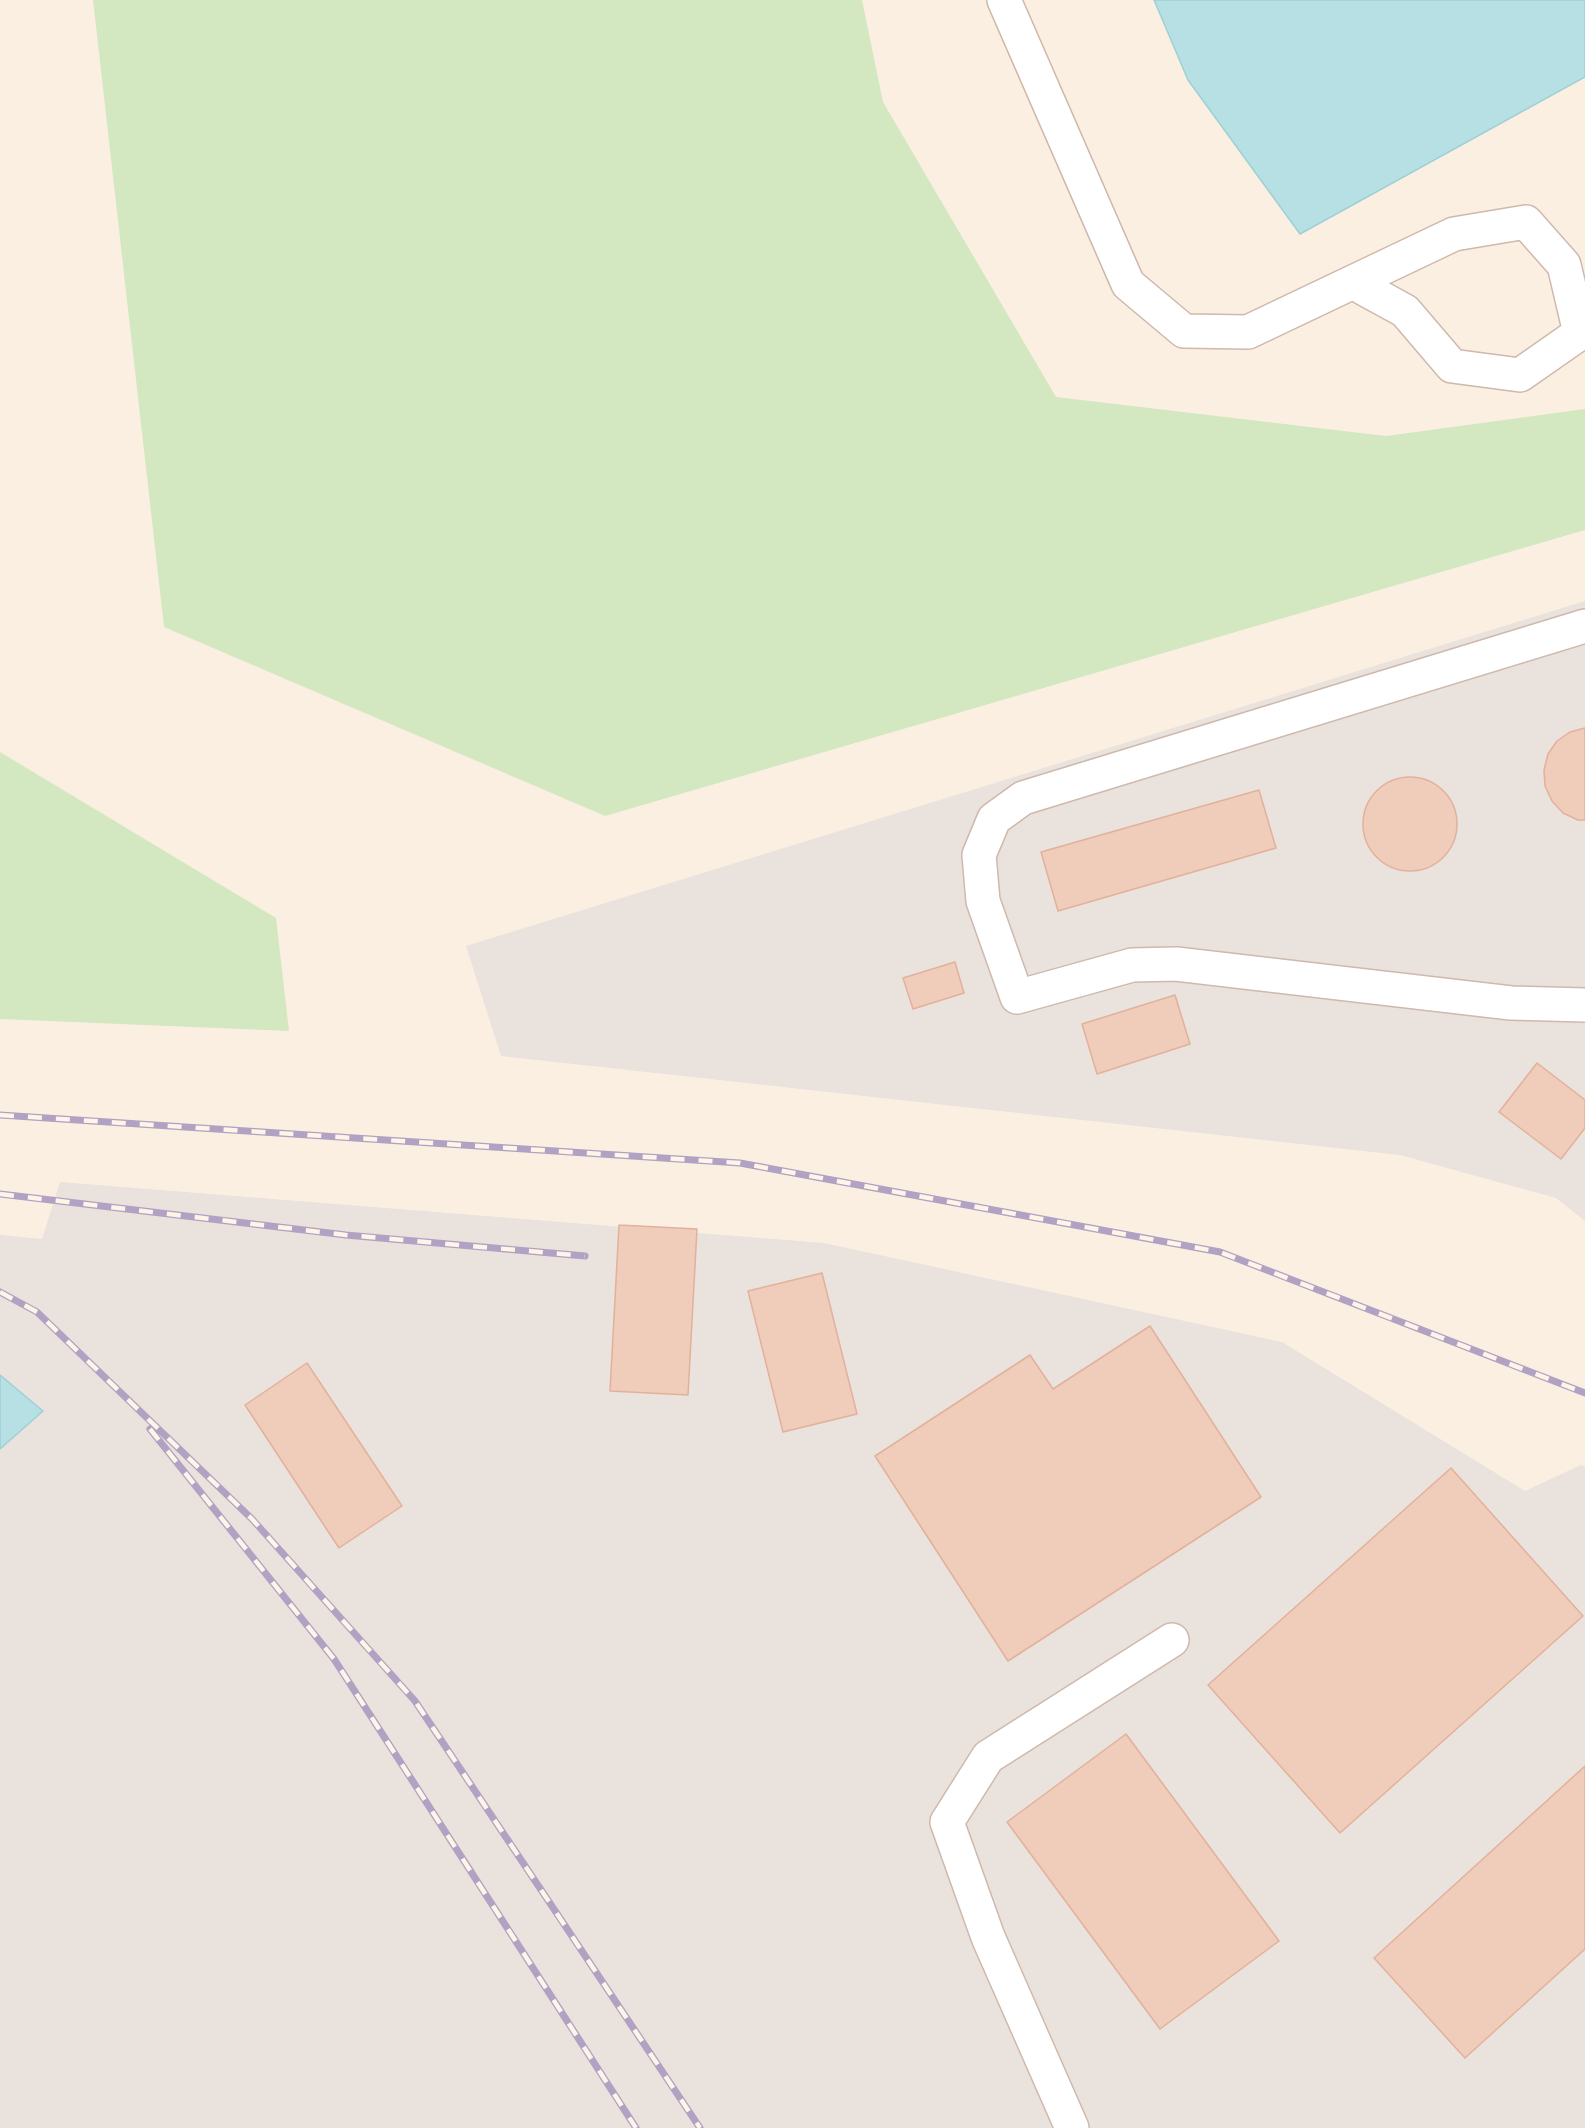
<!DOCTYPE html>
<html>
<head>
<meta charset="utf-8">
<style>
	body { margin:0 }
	canvas { display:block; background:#fbefe2 }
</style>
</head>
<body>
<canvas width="1585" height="2128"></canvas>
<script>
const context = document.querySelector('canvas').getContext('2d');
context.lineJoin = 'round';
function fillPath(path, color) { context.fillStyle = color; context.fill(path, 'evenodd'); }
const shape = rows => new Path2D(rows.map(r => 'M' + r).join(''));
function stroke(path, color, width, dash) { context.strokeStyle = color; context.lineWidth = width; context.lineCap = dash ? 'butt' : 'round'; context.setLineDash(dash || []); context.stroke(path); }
fillPath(shape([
	[1585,601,1585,1221,1556,1198,1400,1155,501,1056,466,946],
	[60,1182,824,1243,1282,1342,1525,1491,1581,1465,1585,1467,1585,2128,0,2128,0,1235,42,1239]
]), '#eae2dd');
fillPath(shape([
	[93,0,862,0,883,102,1056,397,1386,436,1585,409,1585,530,605,816,164,627],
	[0,752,276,918,289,1031,0,1019]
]), '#d3e8c1');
const water = shape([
	[1154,0,1585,0,1585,77,1300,234,1188,80,1154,0],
	[0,1375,43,1411,0,1449,0,1375]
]);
fillPath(water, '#b7e0e4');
stroke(water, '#9ed0d5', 1.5);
const building = shape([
	[1585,728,1585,820,1578,820,1563,813,1552,801,1545,786,1544,770,1548,754,1557,741,1570,732,1585,728],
	'1363 824a47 47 0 1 1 94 0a47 47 0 1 1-94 0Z',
	[1259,790,1276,848,1058,911,1041,852,1259,790],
	[955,962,964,993,913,1009,903,978,955,962],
	[1175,995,1190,1044,1097,1074,1082,1024,1175,995],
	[1537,1063,1585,1100,1585,1128,1561,1159,1499,1112,1537,1063],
	[619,1225,697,1229,688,1395,610,1391,619,1225],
	[822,1273,857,1414,783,1432,748,1291,822,1273],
	[1150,1326,1261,1497,1008,1661,875,1456,1030,1355,1053,1389,1150,1326],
	[307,1363,402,1506,339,1548,245,1405,307,1363],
	[1451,1468,1583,1616,1340,1833,1208,1685,1451,1468],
	[1126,1734,1279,1941,1160,2029,1007,1822,1126,1734],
	[1585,1766,1585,1949,1465,2058,1374,1958,1585,1766]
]);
fillPath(building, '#f0ccba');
stroke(building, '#e2b19b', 1.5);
const minor = shape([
	[1004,0,1128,284,1184,331,1248,332,1454,234,1526,222,1564,265,1580,333,1520,375,1452,366,1405,311,1363,288],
	[1585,626,1023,798,994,819,979,855,983,901,1017,997,1132,965,1176,964,1511,1003,1585,1005],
	[1072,2128,988,1937,947,1822,988,1757,1172,1640]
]);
stroke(minor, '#ceb9ac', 36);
stroke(minor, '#fff', 33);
const rail = shape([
	[0,1115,740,1163,1220,1252,1585,1393],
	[0,1194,346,1235,585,1256],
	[0,1292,37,1312,252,1519,415,1701,700,2128],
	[150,1429,334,1659,636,2128]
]);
stroke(rail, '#b1a1c3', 7);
stroke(rail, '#fef4e7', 4.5, [14]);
</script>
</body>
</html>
